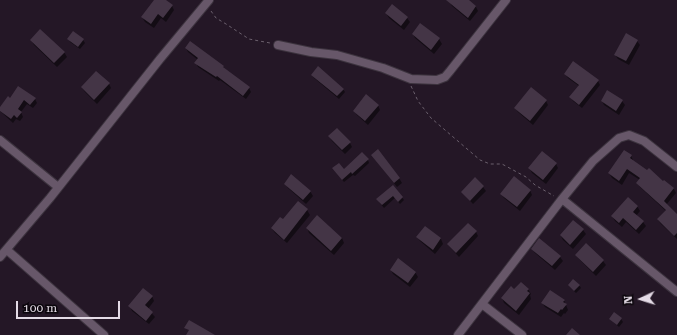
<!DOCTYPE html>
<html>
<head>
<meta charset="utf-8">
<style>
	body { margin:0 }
	#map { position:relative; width:677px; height:335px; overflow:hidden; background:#241726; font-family:"Roboto Serif",serif }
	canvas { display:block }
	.north { position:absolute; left:621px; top:279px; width:40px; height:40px; -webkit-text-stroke:3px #0a050b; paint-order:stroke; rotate:266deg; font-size:11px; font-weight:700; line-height:16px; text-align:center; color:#e4dbe6 }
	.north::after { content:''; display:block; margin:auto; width:14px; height:18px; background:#e4dbe6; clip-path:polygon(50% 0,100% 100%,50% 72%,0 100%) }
	.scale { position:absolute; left:16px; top:301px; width:104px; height:18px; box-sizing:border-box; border:2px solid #e4dbe6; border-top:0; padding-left:5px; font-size:12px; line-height:14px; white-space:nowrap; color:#e4dbe6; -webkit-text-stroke:3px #0a050b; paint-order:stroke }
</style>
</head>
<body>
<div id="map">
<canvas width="677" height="335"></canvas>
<div class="north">N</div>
<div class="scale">100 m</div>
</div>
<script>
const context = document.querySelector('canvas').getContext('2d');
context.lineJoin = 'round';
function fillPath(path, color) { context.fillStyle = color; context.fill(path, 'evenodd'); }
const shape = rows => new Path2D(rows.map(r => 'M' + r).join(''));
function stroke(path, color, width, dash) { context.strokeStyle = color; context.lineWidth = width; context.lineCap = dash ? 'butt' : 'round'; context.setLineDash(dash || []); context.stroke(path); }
fillPath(shape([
	[155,0,164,0,172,6,174,10,166,22,161,18,154,28,145,22,142,17],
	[448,0,467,0,476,7,478,11,470,21,452,6],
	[386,13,407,18,410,22,404,30,389,18],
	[421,24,439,39,442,44,434,54,415,38,413,34],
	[69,39,83,40,85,43,80,49,70,42],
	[31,40,64,52,67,57,57,67,34,45],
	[637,41,640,45,629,65,618,59,615,55],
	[186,48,223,67,225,70,249,88,251,92,246,99,220,80,219,81,198,67,196,63,198,60,188,52],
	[565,74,598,81,600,85,582,108,573,101,571,97,579,86,568,78],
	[312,75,343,89,345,92,339,99,314,78],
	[109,84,111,88,97,104,85,92,82,88],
	[10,99,35,99,37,103,33,108,27,104,21,112,23,117,20,121,16,119,13,123,0,111,0,109],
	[546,101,548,105,533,125,518,112,515,108],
	[602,101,622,101,625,105,619,115,604,105],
	[378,105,380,110,368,125,357,115,354,111],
	[329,136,350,143,352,147,345,154,332,141],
	[631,156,633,160,633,161,663,182,664,181,674,189,676,193,666,205,677,215,677,239,661,224,658,220,666,211,640,187,637,183,640,180,629,173,622,185,612,178,609,173],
	[375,159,399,178,402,183,397,187],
	[368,160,369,163,355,176,353,175,344,182,335,171,344,170],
	[556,164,558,168,546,184,532,173,530,169],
	[285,184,310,191,313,196,306,204,288,188],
	[393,186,404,200,400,204,395,198,384,208,379,202],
	[483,187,486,191,473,204,462,192],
	[530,190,532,195,520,211,504,198,501,194],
	[298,202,307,210,310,215,287,243,275,233,272,229,283,221],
	[637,206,640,211,636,216,643,222,646,226,639,234,626,222,622,227,615,221,612,216],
	[425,227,441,239,443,244,435,254,420,241,417,237],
	[307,228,342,238,344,243,334,255,309,233],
	[583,230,586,234,573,249,563,240,561,236],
	[476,232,478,236,459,257,448,245],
	[532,249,560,257,563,261,555,270,535,253],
	[576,255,603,261,606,265,596,276,579,259],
	[391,270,415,272,418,277,410,287,393,274],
	[579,285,581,288,576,293,569,286],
	[528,289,531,294,530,295,531,299,519,315,504,303,502,298,515,291],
	[152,296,154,301,148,309,155,317,149,324,132,311,130,306],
	[564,300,568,310,565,314,564,313,561,317,545,307,542,303],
	[610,319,621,319,623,322,619,327]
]), '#0007');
fillPath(shape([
	[154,0,166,0,173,5,163,18,158,14,151,24,141,17],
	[446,0,469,0,476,6,468,18],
	[392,4,408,17,401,26,385,13],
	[420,23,440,38,431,50,412,34],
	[40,29,65,52,54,63,30,40],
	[73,31,84,39,78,47,67,39],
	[626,33,638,40,626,61,614,55],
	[190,41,224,66,223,67,250,87,243,96,217,76,216,77,194,63,198,58,185,48],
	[573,61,599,80,579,105,569,97,579,85,564,74],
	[318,66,344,89,337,96,311,75],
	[96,71,110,83,94,100,81,87],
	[18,86,36,98,30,105,24,100,18,109,22,112,17,118,14,115,11,119,0,111,0,107,8,96,10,98],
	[531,87,547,100,530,121,514,108],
	[607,90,623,100,616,111,601,101],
	[366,94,379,105,365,121,353,111],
	[337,128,351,142,342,150,328,136],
	[378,149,400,178,394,183,371,155],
	[624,150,632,155,630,158,647,170,649,168,663,181,664,180,674,188,664,201,677,214,677,233,674,236,657,219,666,210,636,183,640,178,627,169,619,181,608,173],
	[542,151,557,163,543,180,528,168],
	[362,152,369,159,352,174,351,172,342,180,332,168,339,163,344,169],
	[291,174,311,191,303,200,284,184],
	[514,176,531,190,517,207,500,194],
	[475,177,484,186,470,201,461,192],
	[393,185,403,197,398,202,393,196,382,205,376,199],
	[628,197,638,206,633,212,644,221,636,230,623,218,619,223,611,216],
	[298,201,308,209,284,240,271,228,280,217,283,219],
	[317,215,342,238,331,251,306,228],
	[573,220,584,229,570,245,560,235],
	[468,223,477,231,456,253,447,244],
	[425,226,441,238,433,250,416,237],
	[539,238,561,256,552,266,531,249],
	[586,243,604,260,593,272,575,255],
	[398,258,416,272,408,283,390,270],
	[573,279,580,285,574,291,568,285],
	[521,282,529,289,527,291,530,293,516,311,501,298,511,286,514,289],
	[143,288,153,296,145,305,153,312,146,321,128,306],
	[550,290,565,300,563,302,567,304,562,310,561,309,558,313,541,303],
	[614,312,622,318,617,325,609,319],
	[189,320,203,328,215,335,186,335,189,330,184,328],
	[572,328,580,335,566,335]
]), '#443546');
const street = shape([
	[278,45,311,52,337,55,383,68,411,79,437,80,445,77,450,71,506,0],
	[0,140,58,187],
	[562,199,677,292],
	[7,250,104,335],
	[0,257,50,198,160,59,209,0],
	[482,304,522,335],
	[458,335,562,199,593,161,619,138,629,135,644,141,677,167]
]);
stroke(street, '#3c333e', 10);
stroke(shape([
	[211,11,216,18,226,24,249,39,270,43],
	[411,86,418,101,431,118,480,160,490,164,502,164,526,177,535,185,554,196]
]), '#6b606d', 1, [3, 3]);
stroke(street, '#675769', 8);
</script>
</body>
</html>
